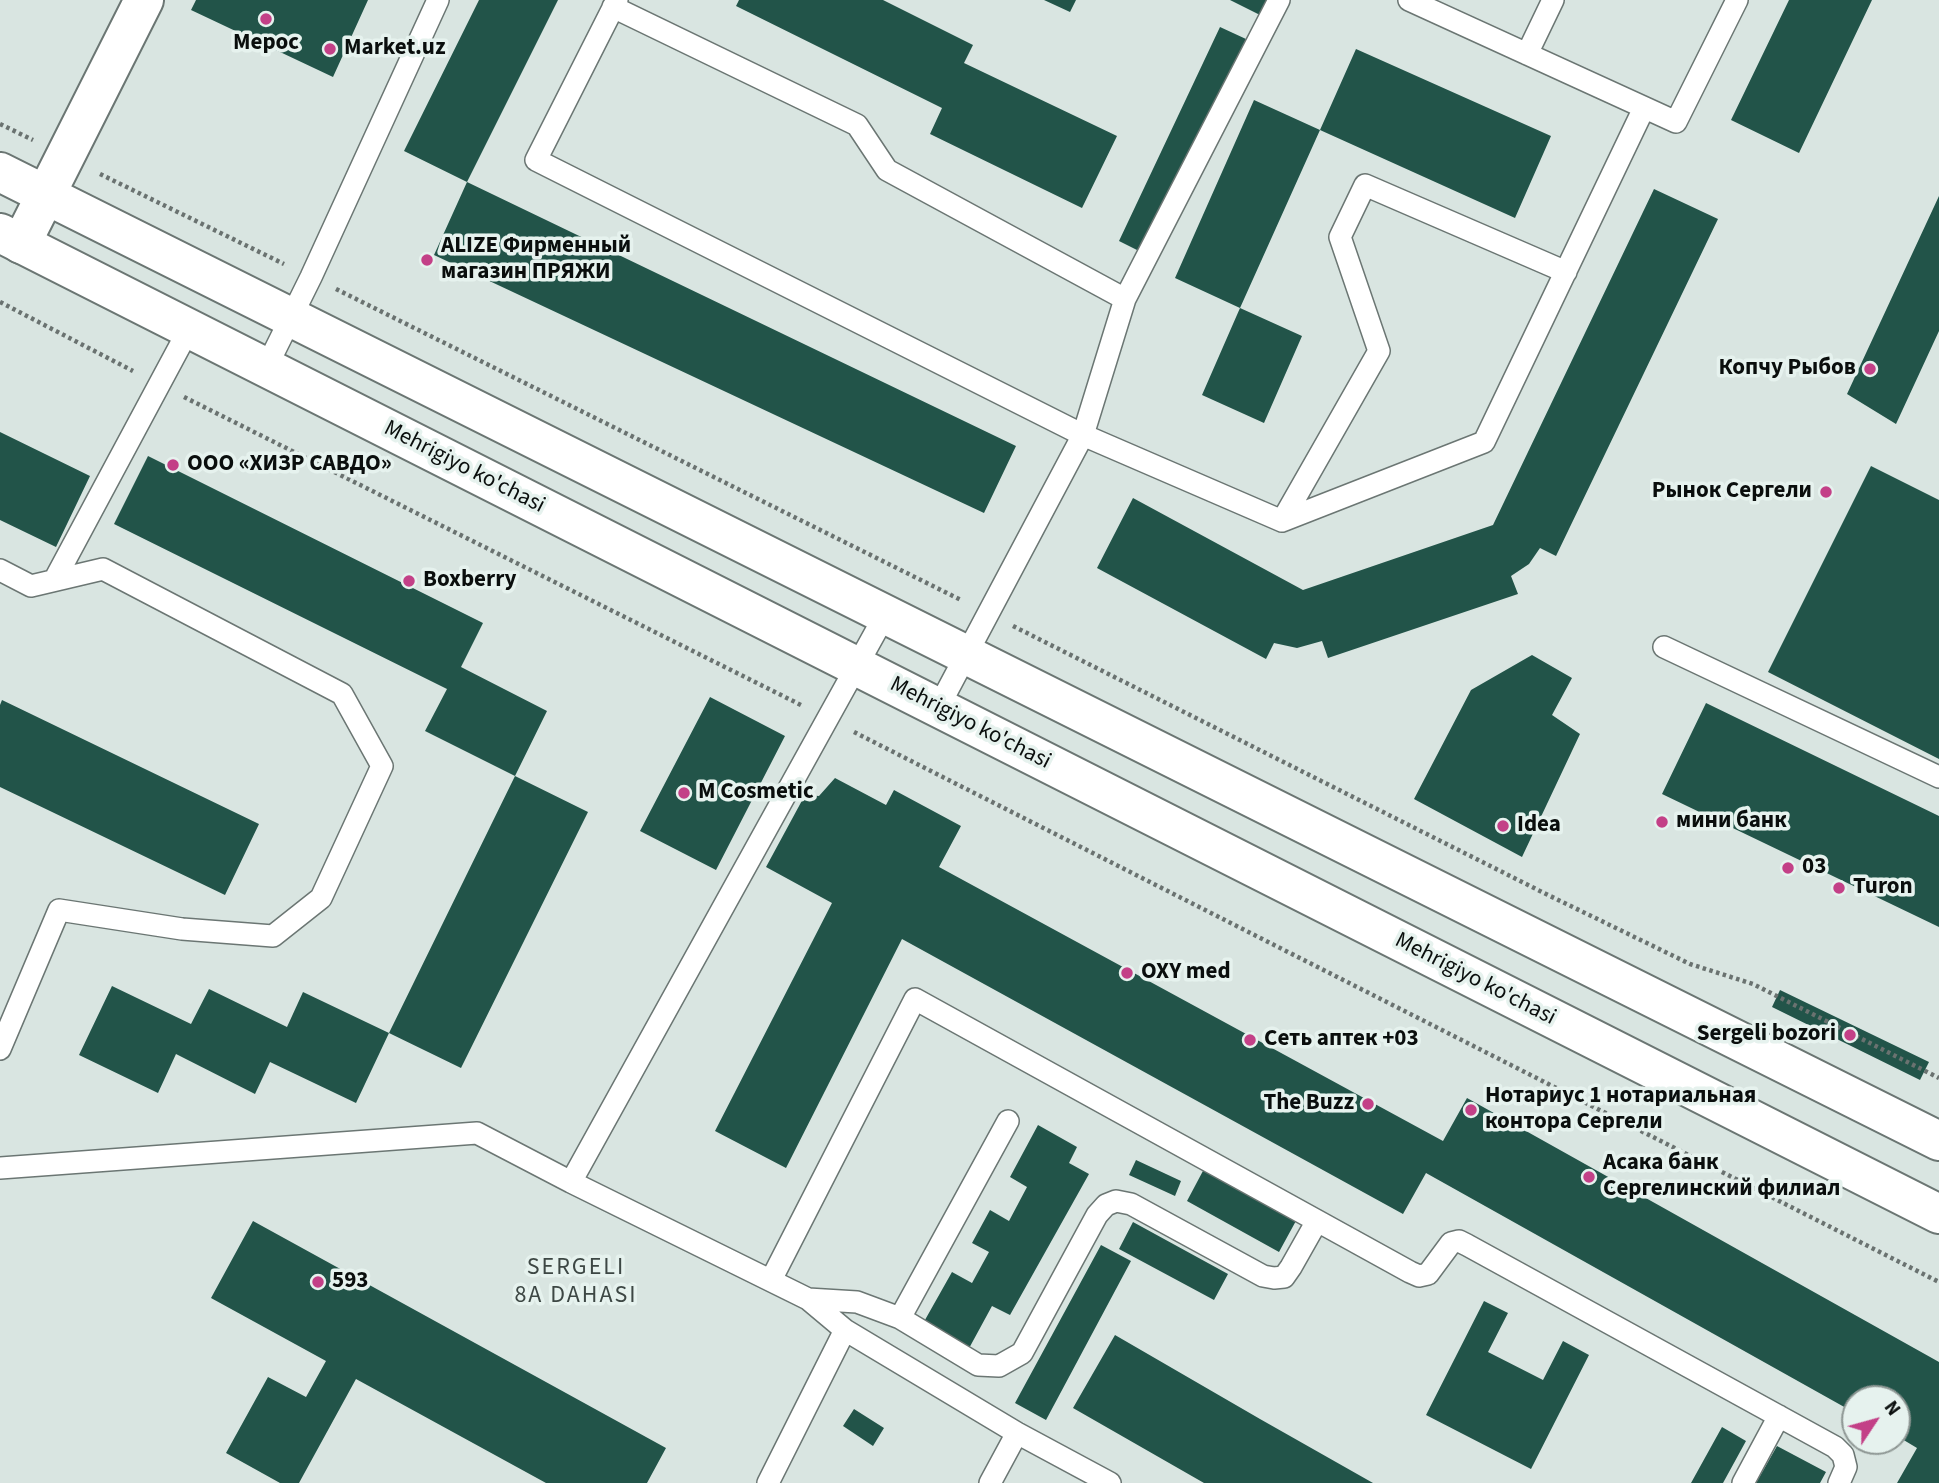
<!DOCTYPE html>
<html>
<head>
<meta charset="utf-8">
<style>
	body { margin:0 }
	#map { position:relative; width:1939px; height:1483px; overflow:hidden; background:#d9e5e1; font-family:"Source Sans 3",sans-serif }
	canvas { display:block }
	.north { position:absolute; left:1841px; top:1385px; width:70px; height:70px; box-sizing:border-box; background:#e6f2ee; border:2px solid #8e9794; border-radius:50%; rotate:54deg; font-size:19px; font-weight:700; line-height:28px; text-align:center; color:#0a0e0d }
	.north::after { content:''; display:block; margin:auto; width:24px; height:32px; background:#c34087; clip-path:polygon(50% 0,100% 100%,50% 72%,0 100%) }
</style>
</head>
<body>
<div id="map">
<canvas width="1939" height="1483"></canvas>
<div class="north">N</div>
</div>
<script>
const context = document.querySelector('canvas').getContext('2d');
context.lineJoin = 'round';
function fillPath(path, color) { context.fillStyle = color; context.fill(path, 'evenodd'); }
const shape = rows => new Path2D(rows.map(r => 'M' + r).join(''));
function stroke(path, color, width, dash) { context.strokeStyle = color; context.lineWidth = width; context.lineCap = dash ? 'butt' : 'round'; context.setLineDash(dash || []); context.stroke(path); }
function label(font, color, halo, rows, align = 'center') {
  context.font = font + ' "Source Sans 3",sans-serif'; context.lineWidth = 7; context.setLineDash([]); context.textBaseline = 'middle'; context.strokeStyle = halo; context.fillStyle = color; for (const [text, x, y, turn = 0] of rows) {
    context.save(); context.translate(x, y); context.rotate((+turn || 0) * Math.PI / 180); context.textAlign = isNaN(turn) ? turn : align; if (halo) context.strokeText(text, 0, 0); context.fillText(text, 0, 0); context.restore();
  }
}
fillPath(shape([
	[196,0,368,0,333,77,191,10],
	[479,0,558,0,467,182,1016,446,984,513,434,255,467,182,404,151],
	[739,0,883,0,973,45,964,63,1117,136,1082,208,930,134,942,108,736,6],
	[1044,0,1076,0,1070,12],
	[1230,0,1267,0,1260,15],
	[1789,0,1872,0,1799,153,1731,120],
	[1220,27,1246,39,1145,254,1119,241],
	[1356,49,1551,136,1515,218,1320,130],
	[1254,100,1320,130,1240,308,1175,278],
	[1654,189,1718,219,1556,556,1540,548,1529,564,1511,576,1518,594,1328,658,1322,641,1297,648,1274,643,1266,659,1097,568,1133,498,1303,590,1493,525],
	[1939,196,1939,331,1896,424,1847,394],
	[1240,308,1302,336,1264,423,1202,395],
	[0,432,90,476,56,547,0,520],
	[148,456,483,623,461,667,547,711,515,776,425,731,447,689,114,524],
	[1871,466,1939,500,1939,759,1768,672],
	[1532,655,1572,678,1552,715,1580,734,1522,857,1414,799,1471,690],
	[710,697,785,736,716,870,640,831],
	[2,700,259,824,225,895,0,787,0,705],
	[1706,703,1939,816,1939,927,1662,794],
	[515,776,588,812,461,1068,389,1033],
	[835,778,886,805,894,790,961,826,939,867,1443,1141,1467,1098,1939,1362,1939,1483,1897,1483,1917,1448,1897,1436,1897,1399,1855,1399,1855,1413,1426,1173,1403,1214,902,939,786,1168,715,1131,832,903,766,867,805,795,819,796],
	[112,986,191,1024,209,989,287,1027,303,992,389,1033,356,1103,270,1062,255,1094,176,1054,158,1093,79,1055],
	[1780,990,1929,1062,1920,1080,1772,1007],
	[1038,1125,1077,1147,1069,1163,1089,1174,1010,1315,992,1306,967,1352,921,1327,952,1272,972,1283,989,1252,972,1243,990,1210,1009,1221,1027,1187,1010,1177],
	[1136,1160,1181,1181,1175,1196,1129,1175],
	[1204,1169,1297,1219,1279,1252,1187,1201],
	[253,1221,666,1448,647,1483,546,1483,356,1379,299,1483,280,1483,226,1453,268,1377,306,1397,326,1361,211,1298],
	[1133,1222,1228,1274,1214,1300,1119,1249],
	[1101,1245,1131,1261,1046,1420,1015,1403],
	[1484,1301,1508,1313,1488,1352,1543,1380,1563,1341,1589,1355,1531,1469,1426,1415],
	[1115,1335,1260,1419,1373,1483,1204,1483,1073,1408],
	[854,1409,884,1428,873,1446,843,1426],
	[1722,1427,1746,1441,1723,1483,1691,1483],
	[1777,1446,1826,1472,1820,1483,1756,1483]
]), '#225449');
const service = shape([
	[617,0,536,160,1083,435,1282,521,1484,442,1644,108],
	[1409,0,1676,122,1737,0],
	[613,7,857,125,887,170,1125,299],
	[1527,54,1553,0],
	[266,368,311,277,438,0],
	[1282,521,1379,351,1340,237,1365,185,1566,272],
	[0,570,31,586,103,569,342,694,382,766,321,898,273,936,182,929,59,910,0,1049],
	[55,579,189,329],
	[1664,647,1939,777],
	[938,708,1083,435,1125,299,1279,0],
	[0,1168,477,1133,571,1182,885,615],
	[571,1182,808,1299,845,1330,768,1483],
	[771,1280,915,999,1410,1272,1419,1276,1428,1274,1451,1243,1459,1241,1467,1245,1835,1447,1843,1455,1846,1467,1839,1483],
	[808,1299,857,1302,900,1318,978,1365,999,1366,1022,1353,1097,1215,1106,1205,1116,1201,1131,1204,1263,1276,1274,1278,1284,1277,1291,1267,1317,1221],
	[900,1318,1008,1121],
	[845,1330,1017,1433,1110,1483],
	[990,1483,1017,1433],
	[1743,1483,1779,1416]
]);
const minor = shape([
	[21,244,144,0]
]);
const secondary = shape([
	[0,172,1939,1141],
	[0,233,1939,1214]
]);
stroke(service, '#6b7673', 24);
stroke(minor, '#6b7673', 42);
stroke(secondary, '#6b7673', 42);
stroke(shape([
	[0,124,33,140],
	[100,174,284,264],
	[336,289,961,600],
	[0,302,133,371],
	[184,397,803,706],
	[1013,626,1546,894,1690,964,1753,984,1939,1078],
	[854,732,1939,1282]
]), '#6a7270', 4.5, [3.5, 3.5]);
stroke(service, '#fff', 21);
stroke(minor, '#fff', 38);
stroke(secondary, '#fff', 38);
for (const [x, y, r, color] of [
	[266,19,7,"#c34087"],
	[330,49,7,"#c34087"],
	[427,260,7,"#c34087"],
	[1870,369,7,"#c34087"],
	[173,465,7,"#c34087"],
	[1826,492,7,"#c34087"],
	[409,581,7,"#c34087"],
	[684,793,7,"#c34087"],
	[1662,822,7,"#c34087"],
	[1503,826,7,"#c34087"],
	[1788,868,7,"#c34087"],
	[1839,888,7,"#c34087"],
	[1127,973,7,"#c34087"],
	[1850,1035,7,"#c34087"],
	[1250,1040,7,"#c34087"],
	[1368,1104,7,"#c34087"],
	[1471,1110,7,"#c34087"],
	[1589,1177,7,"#c34087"],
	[318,1282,7,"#c34087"]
]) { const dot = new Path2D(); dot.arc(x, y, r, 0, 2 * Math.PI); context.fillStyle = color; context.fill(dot); stroke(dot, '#e6f2ee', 2.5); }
label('bold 23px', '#0a0e0d', '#e6f2ee', [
	["Мерос",266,44,"center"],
	["Market.uz",344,49],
	["ALIZE Фирменный",441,247],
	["магазин ПРЯЖИ",441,273],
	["Копчу Рыбов",1856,369,"right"],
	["ООО «ХИЗР САВДО»",187,465],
	["Рынок Сергели",1812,492,"right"],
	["Boxberry",423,581],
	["M Cosmetic",698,793],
	["мини банк",1676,822],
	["Idea",1517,826],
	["03",1802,868],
	["Turon",1853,888],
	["OXY med",1141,973],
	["Sergeli bozori",1836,1035,"right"],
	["Сеть аптек +03",1264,1040],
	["Нотариус 1 нотариальная",1485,1097],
	["контора Сергели",1485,1123],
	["The Buzz",1354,1104,"right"],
	["Асака банк",1603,1164],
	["Сергелинский филиал",1603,1190],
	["593",332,1282]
], 'left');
label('23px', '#0a0e0d', '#e6f2ee', [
	["Mehrigiyo ko'chasi",464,468,27],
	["Mehrigiyo ko'chasi",970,724,27],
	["Mehrigiyo ko'chasi",1475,980,27]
]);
context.letterSpacing = '2px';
label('24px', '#3d4744', '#e6f2ee', [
	["SERGELI",576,1269],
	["8A DAHASI",576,1297]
]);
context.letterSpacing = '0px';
</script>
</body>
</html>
